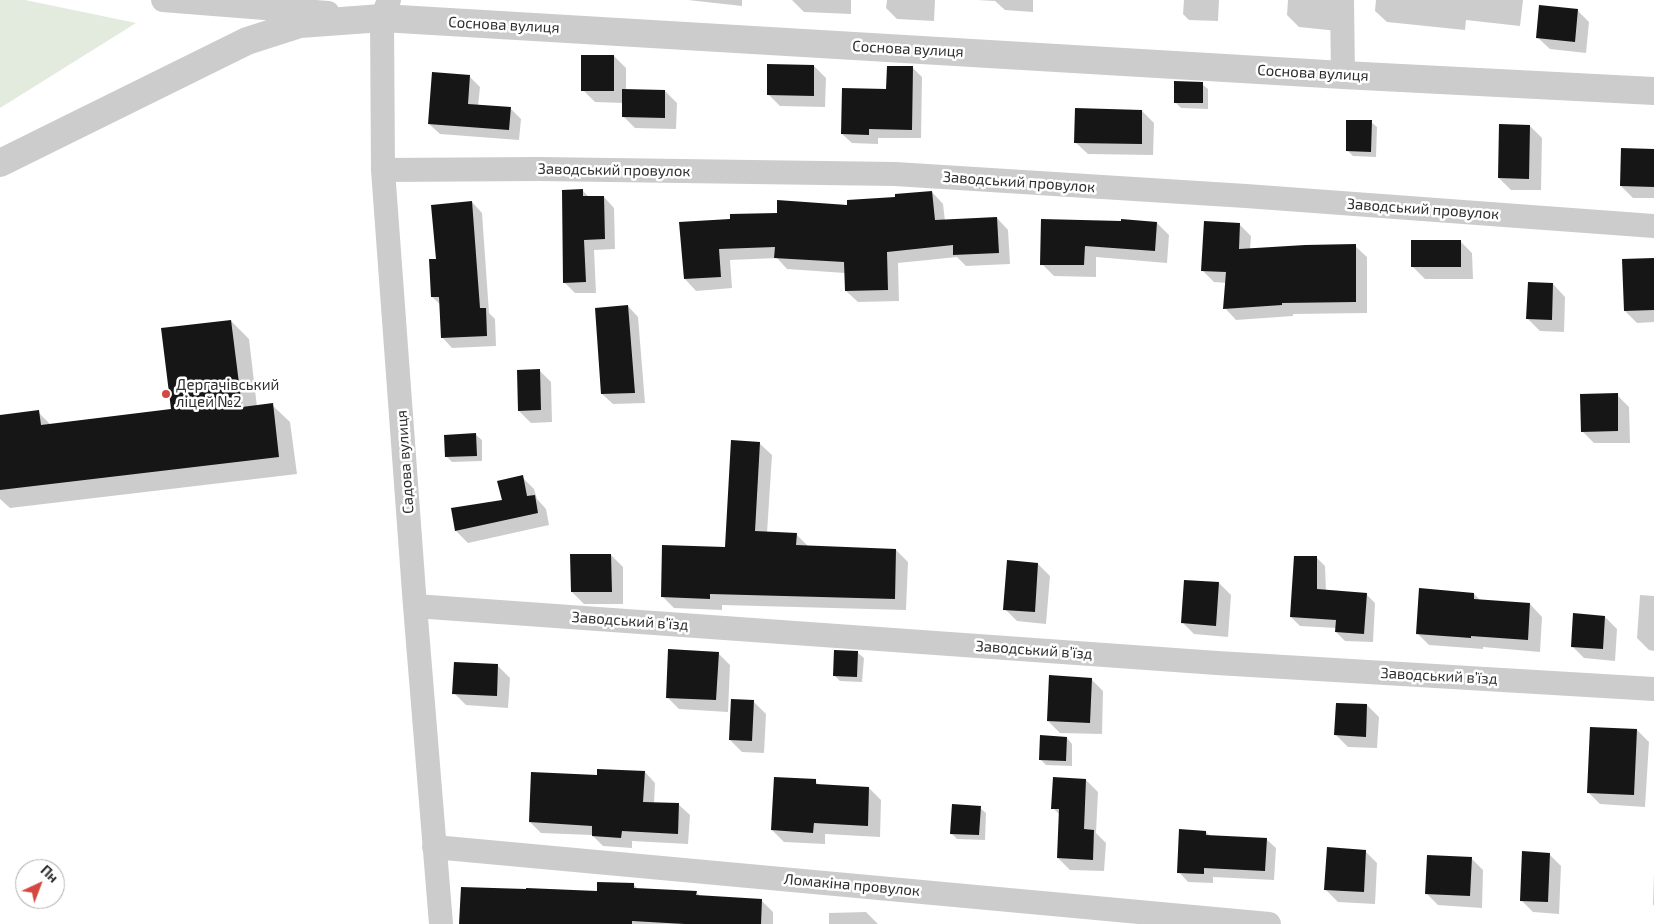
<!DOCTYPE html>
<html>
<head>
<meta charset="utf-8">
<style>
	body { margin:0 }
	#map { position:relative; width:1654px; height:924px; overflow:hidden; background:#fff; font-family:"Exo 2",sans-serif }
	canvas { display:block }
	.north { position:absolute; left:15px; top:859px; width:50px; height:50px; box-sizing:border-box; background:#fff; border:1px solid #acacac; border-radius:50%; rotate:43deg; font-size:14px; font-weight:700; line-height:20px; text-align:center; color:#2f2f2f }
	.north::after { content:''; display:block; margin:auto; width:18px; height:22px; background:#d54741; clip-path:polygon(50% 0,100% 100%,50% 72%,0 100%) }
</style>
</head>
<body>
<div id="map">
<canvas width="1654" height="924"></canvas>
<div class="north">Пн</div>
</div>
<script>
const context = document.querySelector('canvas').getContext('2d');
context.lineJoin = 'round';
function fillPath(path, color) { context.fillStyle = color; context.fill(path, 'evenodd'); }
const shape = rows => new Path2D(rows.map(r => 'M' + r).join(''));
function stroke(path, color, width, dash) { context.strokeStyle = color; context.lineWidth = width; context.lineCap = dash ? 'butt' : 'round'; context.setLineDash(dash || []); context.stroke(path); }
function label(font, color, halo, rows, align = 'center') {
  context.font = font + ' "Exo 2",sans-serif'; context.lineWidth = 5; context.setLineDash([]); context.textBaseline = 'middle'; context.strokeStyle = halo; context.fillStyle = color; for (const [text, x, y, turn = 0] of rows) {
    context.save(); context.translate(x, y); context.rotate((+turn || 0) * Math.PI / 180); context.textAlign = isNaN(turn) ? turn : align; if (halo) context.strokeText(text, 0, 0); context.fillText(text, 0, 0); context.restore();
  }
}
fillPath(shape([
	[0,0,25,0,136,23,0,108]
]), '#e3eade');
fillPath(shape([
	[688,0,742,0,742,6],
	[792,0,851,0,851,14,804,12],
	[887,0,935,0,934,21,897,19,886,8],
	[977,0,1033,0,1033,12,1005,10,995,1],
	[1184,0,1219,0,1218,21,1189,20,1183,14],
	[1288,0,1341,0,1338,31,1299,27,1287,15],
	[1376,0,1523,0,1520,26,1466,20,1465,30,1387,22,1375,11],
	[1577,10,1589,22,1586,53,1550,49,1537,37],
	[614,56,626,68,626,90,665,91,677,103,676,129,635,128,623,116,623,103,595,102,583,90],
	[814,66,826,78,825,107,780,106,768,94],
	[912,67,922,77,921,138,878,138,878,144,852,143,842,134],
	[469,76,480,87,478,106,510,108,521,119,519,140,440,134,429,124],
	[1202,84,1208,89,1208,109,1181,108,1175,102],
	[1142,111,1154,123,1153,155,1088,154,1075,142],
	[1371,122,1377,127,1376,157,1353,156,1347,150],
	[1530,126,1542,138,1541,190,1511,190,1499,178],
	[1654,150,1654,198,1633,198,1621,186],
	[582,190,589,197,604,197,614,208,615,249,594,250,596,293,575,293,565,283],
	[932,192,943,204,945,221,997,218,1008,230,1010,264,966,266,957,257,898,263,899,301,858,302,846,291,845,273,787,269,777,258,730,260,732,288,696,291,685,279,731,220,849,206],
	[472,202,482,213,489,313,495,319,496,346,452,348,442,337,441,305,432,297,437,260],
	[1042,221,1157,223,1169,235,1167,263,1096,257,1096,277,1054,276,1042,264],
	[1239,224,1251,236,1250,250,1355,246,1367,257,1367,313,1293,314,1293,316,1236,320,1225,308,1227,283,1214,282,1203,271],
	[1460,241,1472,253,1473,279,1425,279,1413,267],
	[1654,260,1654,322,1637,323,1625,311],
	[1553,284,1565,297,1564,332,1540,331,1528,319],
	[628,306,638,317,645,403,613,404,602,394],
	[231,321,249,339,257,407,272,405,290,422,297,474,10,508,0,499,0,416,38,412,51,425,172,410],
	[539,370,551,382,552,422,531,423,519,411],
	[1617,395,1629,407,1630,443,1594,443,1582,431],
	[476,435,482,440,482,461,452,462,446,456],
	[759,443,772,455,767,533,796,534,808,546,896,550,908,562,906,610,722,605,722,610,674,608,662,596,726,549],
	[522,477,534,489,537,499,546,509,549,525,468,543,456,531,503,501],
	[611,555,623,567,623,604,584,604,572,592],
	[1316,557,1325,566,1326,591,1366,594,1375,603,1373,642,1345,641,1336,632,1337,628,1300,626,1291,617],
	[1038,564,1050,576,1046,624,1017,621,1005,609],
	[1219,583,1231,595,1228,637,1194,634,1182,622],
	[1474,594,1481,601,1530,604,1542,617,1540,652,1483,647,1483,649,1429,645,1417,633],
	[1640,595,1654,596,1654,651,1649,650,1637,638],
	[1605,617,1617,629,1615,661,1584,658,1572,646],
	[718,653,730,665,728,712,679,709,667,697],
	[858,653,864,658,862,682,840,681,834,675],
	[498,666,510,678,508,708,466,705,454,693],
	[1091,679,1103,691,1102,734,1060,733,1048,721],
	[754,702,766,714,764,753,742,752,730,740],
	[1367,705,1379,717,1377,748,1348,747,1336,735],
	[1637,730,1649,742,1645,807,1600,804,1588,792],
	[1067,738,1072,744,1072,766,1046,765,1040,759],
	[645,772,655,783,654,803,679,805,690,815,688,844,632,841,632,848,603,846,592,835,541,833,530,822,598,776],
	[1086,780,1098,792,1096,833,1106,843,1104,871,1070,870,1058,858,1060,815,1053,808],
	[815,781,820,786,869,788,881,800,880,837,825,834,825,844,784,842,772,830],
	[980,808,986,813,985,840,957,839,951,833],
	[1206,832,1210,836,1266,839,1276,848,1274,880,1213,877,1213,883,1188,882,1179,872],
	[1365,851,1377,863,1375,904,1338,902,1326,890],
	[1549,854,1561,866,1559,914,1533,912,1521,900],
	[1471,858,1483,870,1482,908,1438,905,1426,893],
	[1654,873,1654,906,1653,904],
	[634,885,638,889,696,892,701,897,761,900,773,912,773,924,460,924],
	[866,912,878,924,829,924,829,913]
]), '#0003');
fillPath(shape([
	[1539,5,1578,9,1575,42,1536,38],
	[581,55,614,55,614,91,581,91],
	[767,64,814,65,814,96,767,95],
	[887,66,913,66,912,130,869,129,869,135,841,134,842,88,886,89],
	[432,72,470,75,468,104,511,107,509,130,428,124],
	[1174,81,1203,82,1203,103,1174,103],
	[622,89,665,90,665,118,622,117],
	[1075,108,1142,110,1142,144,1074,143],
	[1346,120,1372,120,1371,152,1346,151],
	[1499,124,1530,125,1529,179,1498,178],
	[1621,148,1654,149,1654,187,1620,186],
	[583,189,583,196,604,196,605,239,584,240,586,282,563,283,562,190],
	[932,191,935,220,997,217,999,253,953,255,953,245,887,252,888,290,845,291,844,262,774,258,775,247,719,249,721,277,684,279,679,222,730,219,730,214,777,213,777,200,847,205,847,200,895,197,895,194],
	[472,201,480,308,486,308,487,336,441,338,439,297,431,297,429,259,436,259,431,205],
	[1041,219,1121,221,1121,219,1157,222,1155,251,1085,246,1084,265,1040,265],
	[1204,221,1240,223,1239,249,1305,245,1356,244,1356,302,1282,303,1282,305,1223,309,1226,272,1201,271],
	[1411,240,1461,240,1461,267,1411,267],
	[1654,258,1654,310,1624,311,1622,259],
	[1528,282,1553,283,1552,320,1526,319],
	[628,305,635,393,601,394,595,308],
	[231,320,242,407,273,403,279,457,0,490,0,415,39,410,41,425,171,409,161,328],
	[540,369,541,410,518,411,517,370],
	[1618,393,1618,431,1581,432,1580,394],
	[476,433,477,456,445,457,444,435],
	[731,440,760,442,755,531,797,533,796,545,896,549,895,599,710,594,710,599,661,597,662,545,725,547],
	[523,475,527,496,535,495,538,513,455,531,451,508,502,500,497,481],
	[570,554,611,554,612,592,571,592],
	[1294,556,1317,556,1317,589,1367,593,1364,634,1335,632,1336,620,1290,617],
	[1007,560,1038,563,1035,612,1003,610],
	[1184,580,1219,582,1216,626,1181,623],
	[1419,588,1474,593,1474,599,1530,603,1528,640,1471,636,1471,638,1416,634],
	[1573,613,1605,616,1603,649,1571,647],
	[668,649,719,652,716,700,666,698],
	[834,650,858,651,857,677,833,676],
	[454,662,498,664,497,696,452,694],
	[1049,675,1092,678,1090,723,1047,721],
	[731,699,754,700,752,741,729,740],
	[1336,703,1367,704,1366,737,1334,735],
	[1590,727,1637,729,1634,795,1587,793],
	[1040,735,1067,737,1066,761,1039,760],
	[597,769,645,771,643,802,679,803,678,834,622,831,621,838,592,836,592,826,529,822,531,772,597,775],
	[774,777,816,779,816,784,869,787,868,826,814,823,813,833,771,830],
	[1053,777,1086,779,1084,829,1094,830,1093,860,1057,858,1059,809,1051,809],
	[952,804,981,806,979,835,950,834],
	[1179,829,1206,831,1206,835,1267,838,1265,871,1204,868,1204,874,1177,873],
	[1327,847,1366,850,1364,892,1324,890],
	[1522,851,1550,853,1548,902,1520,901],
	[1427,855,1472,857,1470,896,1425,894],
	[597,882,634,883,634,888,697,891,696,895,762,899,761,924,685,924,632,921,632,924,459,924,461,887,526,889,526,888,597,891]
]), '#161616');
stroke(shape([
	[163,0,328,13],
	[389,0,382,18,383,170,415,606,441,924],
	[1342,0,1343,75],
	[383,170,539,169,895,174,1246,196,1654,226],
	[415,606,1217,663,1654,689],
	[434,847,1269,924]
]), '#ccc', 24);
stroke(shape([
	[0,163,247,41,300,24,382,18,1343,75,1654,91]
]), '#ccc', 28);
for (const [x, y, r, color] of [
	[166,394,5,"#d54741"]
]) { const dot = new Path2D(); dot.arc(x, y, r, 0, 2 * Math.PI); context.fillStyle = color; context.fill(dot); stroke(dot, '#fff', 2); }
label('15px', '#2f2f2f', '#fff', [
	["Соснова вулиця",504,25,3],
	["Соснова вулиця",908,49,3],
	["Соснова вулиця",1313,73,3],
	["Заводський провулок",614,170,1],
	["Заводський провулок",1019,182,4],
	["Заводський провулок",1423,209,4],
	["Садова вулиця",405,462,-94],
	["Заводський в’їзд",630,621,4],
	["Заводський в’їзд",1034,650,4],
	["Заводський в’їзд",1439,676,3],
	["Ломакіна провулок",852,885,5]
]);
label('15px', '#2f2f2f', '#fff', [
	["Дергачівський",176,385],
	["ліцей №2",176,402]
], 'left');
</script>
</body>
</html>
